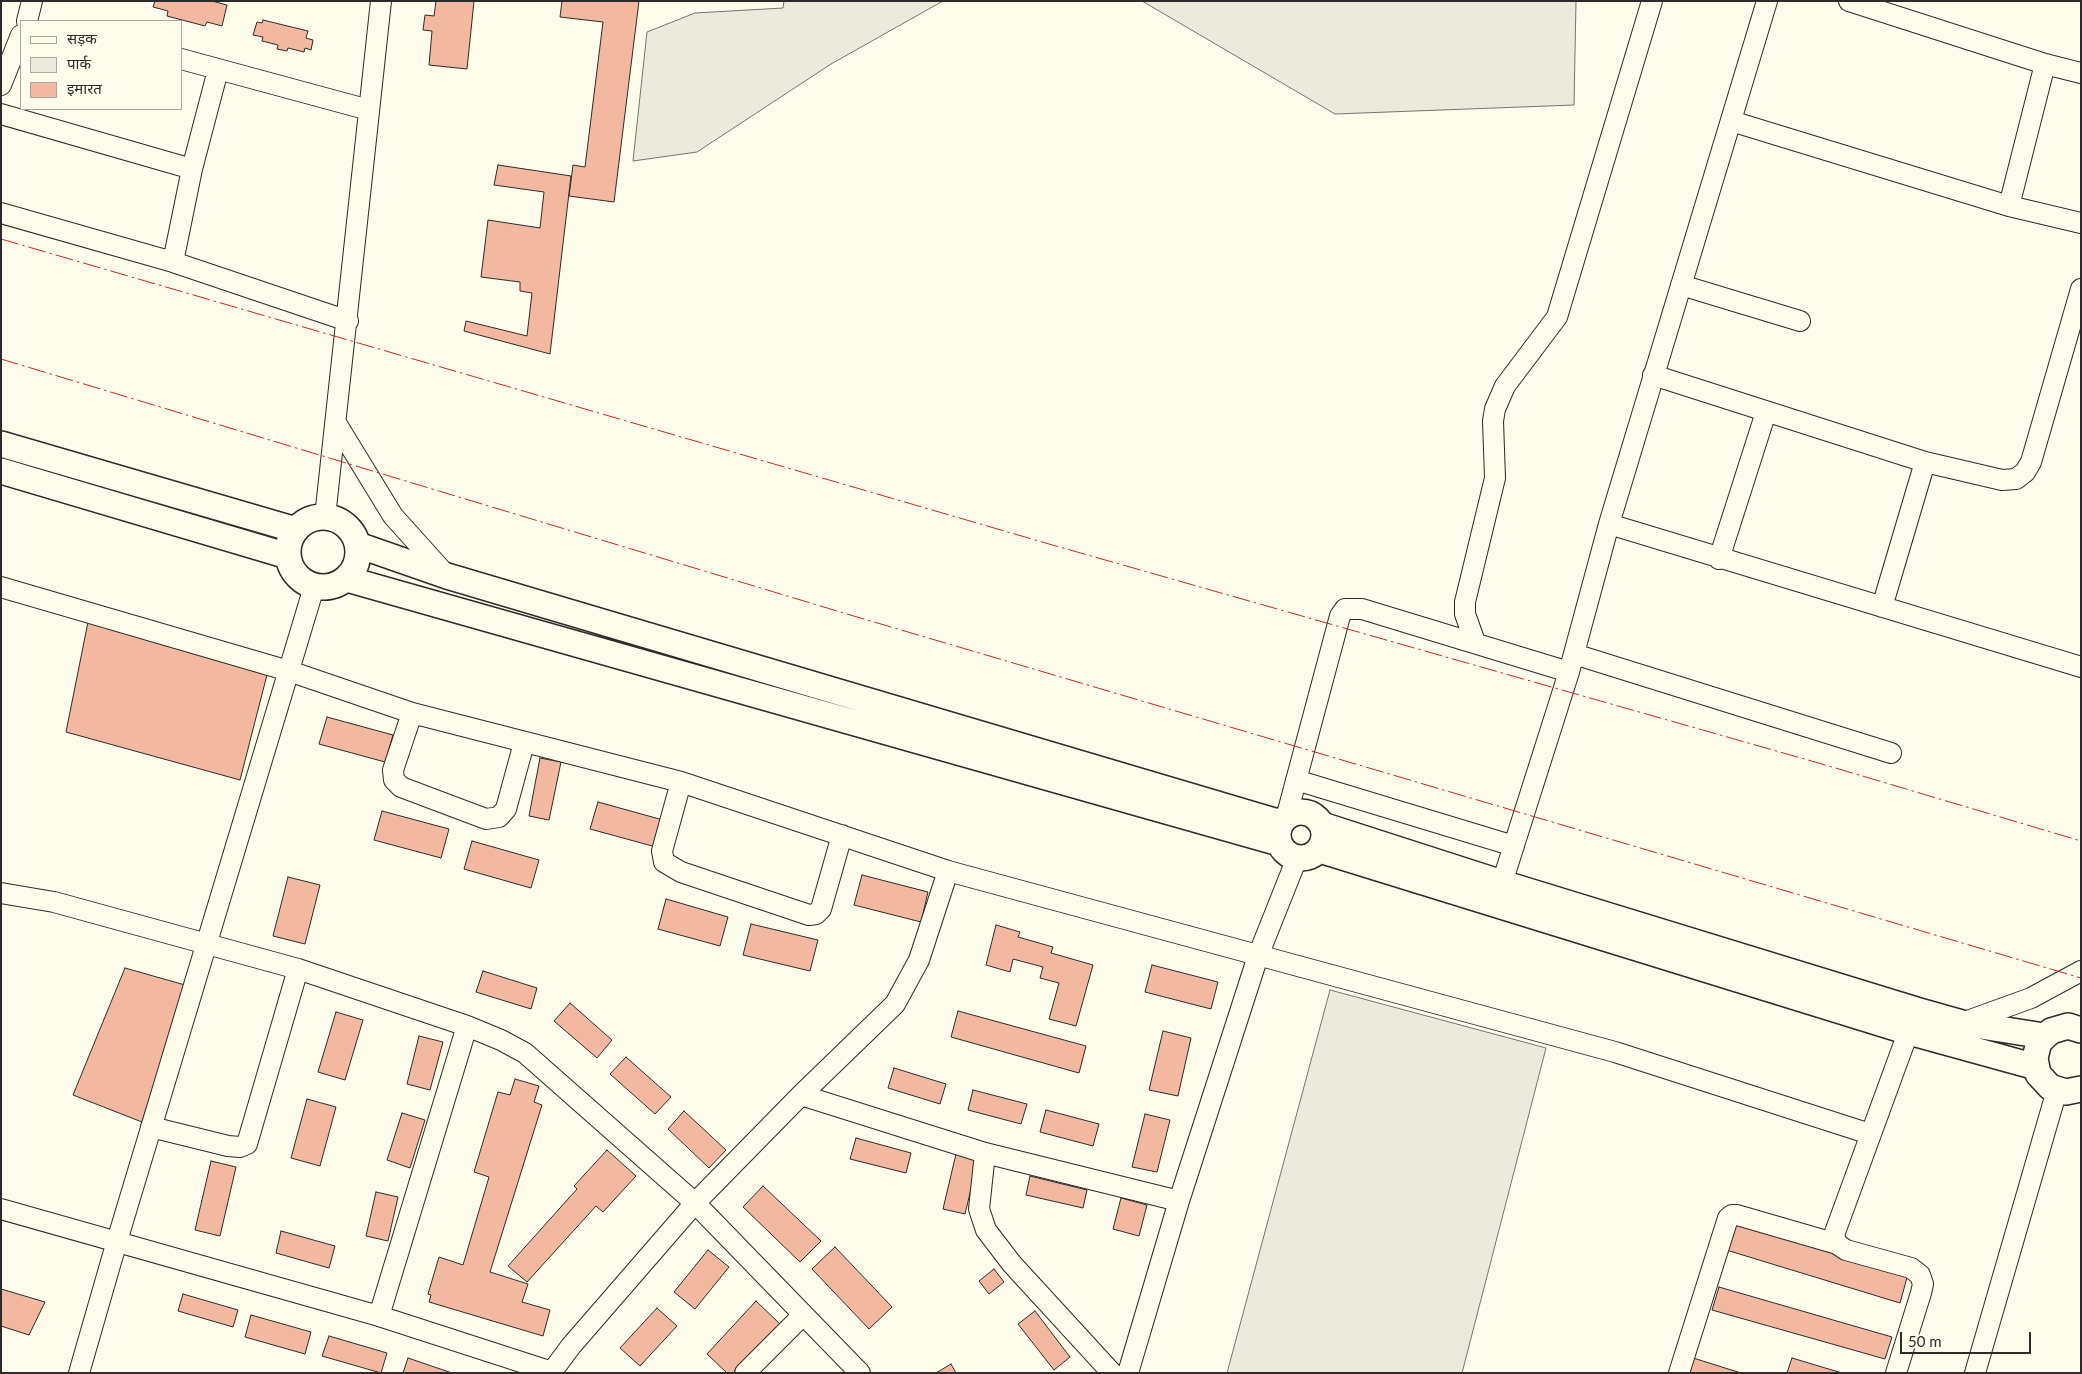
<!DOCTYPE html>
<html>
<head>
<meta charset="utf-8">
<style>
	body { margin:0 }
	#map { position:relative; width:2082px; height:1374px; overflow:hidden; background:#fdfbea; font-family:Lato,"Noto Sans Devanagari",sans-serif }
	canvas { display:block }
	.frame { position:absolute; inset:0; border:2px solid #2b2b2b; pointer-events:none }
	.legend { position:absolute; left:20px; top:20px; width:162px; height:90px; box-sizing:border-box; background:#fdfbea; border:1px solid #a9a89e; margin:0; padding:6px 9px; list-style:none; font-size:15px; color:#2b2b2b }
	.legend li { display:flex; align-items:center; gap:10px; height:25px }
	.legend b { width:25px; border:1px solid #a9a89e }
	.scale { position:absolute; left:1900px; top:1332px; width:131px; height:22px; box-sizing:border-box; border:2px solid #2b2b2b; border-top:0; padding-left:6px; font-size:15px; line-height:18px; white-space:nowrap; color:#2b2b2b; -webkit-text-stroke:4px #fdfbea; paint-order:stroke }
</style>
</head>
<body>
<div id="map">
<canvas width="2082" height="1374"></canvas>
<div class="frame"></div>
<ul class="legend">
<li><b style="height:6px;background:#fdfbea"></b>सड़क</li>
<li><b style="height:14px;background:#ecebdb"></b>पार्क</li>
<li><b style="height:14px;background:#f2b8a0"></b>इमारत</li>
</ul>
<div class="scale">50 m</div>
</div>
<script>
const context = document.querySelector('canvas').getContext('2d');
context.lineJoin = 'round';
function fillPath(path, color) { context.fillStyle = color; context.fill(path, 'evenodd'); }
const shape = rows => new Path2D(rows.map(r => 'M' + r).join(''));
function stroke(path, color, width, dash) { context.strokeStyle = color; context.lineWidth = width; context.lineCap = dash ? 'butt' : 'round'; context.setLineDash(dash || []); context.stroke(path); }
const green = shape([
	[784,1,943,1,831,64,697,152,633,161,647,32,695,13,783,8,784,1],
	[1142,1,1576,1,1574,105,1335,114,1142,1],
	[1330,990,1546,1048,1462,1373,1227,1373,1330,990]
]);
fillPath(green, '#ecebdb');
stroke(green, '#74746e', 1);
const building = shape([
	[155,1,212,1,227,5,222,26,207,22,205,26,167,16,168,11,153,7,155,1],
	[436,1,474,1,467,69,429,65,432,31,423,30,425,15,434,16,436,1],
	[562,1,639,1,614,202,569,196,573,165,585,167,603,22,560,17,562,1],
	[263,20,308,31,306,38,313,40,311,50,305,48,304,52,288,48,287,51,277,49,278,45,262,41,263,37,253,35,257,22,262,23,263,20],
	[498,165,571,176,550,354,464,331,466,321,527,336,532,293,520,291,520,282,481,277,488,220,540,228,544,192,494,185,498,165],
	[89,617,269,667,240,780,66,732,89,617],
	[327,717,393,735,385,762,319,744,327,717],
	[540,758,561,762,549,820,529,816,540,758],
	[598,802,663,820,656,847,590,829,598,802],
	[382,811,449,829,441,858,374,840,382,811],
	[472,841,539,860,531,888,464,869,472,841],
	[862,875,928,892,921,922,854,905,862,875],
	[288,877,320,885,305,944,273,936,288,877],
	[666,899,728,917,720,946,658,929,666,899],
	[751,924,818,940,810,971,743,955,751,924],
	[996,925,1020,932,1018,937,1053,947,1051,953,1093,965,1076,1026,1049,1019,1059,983,1040,978,1043,967,1013,959,1010,972,986,965,996,925],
	[1152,965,1218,982,1211,1009,1145,992,1152,965],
	[125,968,185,985,142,1122,73,1095,125,968],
	[483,971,537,988,531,1009,476,992,483,971],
	[570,1003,612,1040,597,1058,554,1021,570,1003],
	[958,1011,1086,1046,1079,1073,951,1037,958,1011],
	[336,1012,363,1020,345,1080,318,1072,336,1012],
	[1163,1031,1191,1038,1178,1096,1149,1090,1163,1031],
	[419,1036,443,1042,430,1090,407,1084,419,1036],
	[626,1057,671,1097,655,1114,610,1074,626,1057],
	[894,1068,946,1084,940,1104,888,1088,894,1068],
	[515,1079,539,1086,534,1102,542,1105,490,1272,528,1284,522,1302,550,1310,543,1336,429,1302,431,1295,428,1294,439,1257,463,1265,489,1177,474,1172,498,1092,510,1095,515,1079],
	[973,1090,1027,1104,1021,1124,968,1110,973,1090],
	[307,1099,336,1107,320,1166,291,1158,307,1099],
	[1046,1110,1099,1124,1093,1146,1040,1132,1046,1110],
	[684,1111,726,1150,709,1168,668,1129,684,1111],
	[402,1113,425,1120,410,1168,387,1160,402,1113],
	[1145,1114,1170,1120,1157,1172,1132,1167,1145,1114],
	[856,1138,911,1153,906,1173,850,1159,856,1138],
	[607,1150,636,1176,603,1212,596,1206,527,1282,508,1266,577,1189,574,1186,607,1150],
	[956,1154,978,1160,965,1214,943,1209,956,1154],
	[211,1161,236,1167,220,1236,195,1230,211,1161],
	[1030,1176,1087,1190,1083,1208,1026,1195,1030,1176],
	[763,1186,821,1241,800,1262,743,1207,763,1186],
	[376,1192,398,1197,388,1241,366,1236,376,1192],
	[1121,1198,1147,1205,1139,1236,1113,1229,1121,1198],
	[1731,1221,1908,1274,1900,1303,1723,1249,1731,1221],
	[281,1231,335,1246,329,1268,276,1253,281,1231],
	[835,1247,892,1307,869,1329,812,1269,835,1247],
	[708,1250,729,1267,695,1309,674,1292,708,1250],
	[994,1269,1004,1282,989,1294,979,1281,994,1269],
	[1719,1287,1892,1337,1885,1359,1712,1310,1719,1287],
	[1,1289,45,1302,29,1335,1,1326,1,1289],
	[183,1294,238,1310,233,1327,178,1311,183,1294],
	[756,1301,780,1324,734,1373,727,1373,707,1354,756,1301],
	[657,1308,677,1326,640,1366,620,1348,657,1308],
	[1035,1311,1070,1357,1054,1370,1018,1324,1035,1311],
	[251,1315,311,1332,305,1354,245,1337,251,1315],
	[329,1336,387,1353,381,1373,322,1356,329,1336],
	[1690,1357,1741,1373,1685,1373,1690,1357],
	[408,1358,452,1373,403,1373,408,1358],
	[1792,1358,1842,1373,1787,1373,1792,1358],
	[951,1364,956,1373,936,1373,951,1364]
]);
fillPath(building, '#f2b8a0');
stroke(building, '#2b2b2b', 1);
const minor = shape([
	[1849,1,2045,64,2081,73],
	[27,21,32,1],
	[181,59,369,110],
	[1,85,21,35],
	[1,114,192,169],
	[1731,121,2009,206,2081,223],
	[2009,206,2045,64],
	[1,213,173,262,348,321],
	[173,262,192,169,218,70],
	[1681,285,1800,321],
	[1653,375,1925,462,2002,480,2016,479,2025,472,2031,462,2081,289],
	[336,423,393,516,447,576],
	[325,517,381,1],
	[1609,524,2081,667],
	[1719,559,1766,412],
	[1,587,289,671,412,713,681,782,948,871,1615,1052,1870,1134],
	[1882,607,1925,462],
	[1475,642,1465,614,1465,602,1495,478,1493,421,1495,409,1505,386,1557,317,1652,1],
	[1574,654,1891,753],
	[412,713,393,770,394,780,401,787,486,819,499,817,506,809,524,743],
	[1296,780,1514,846],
	[681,782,662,851,664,862,681,872,809,915,816,914,821,909,842,835],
	[1286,818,1340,616,1345,609,1362,609,1569,672],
	[1502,883,1569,672,1609,524,1767,1],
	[1,893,54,902,298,969,467,1026,501,1040,525,1053,695,1203,860,1373],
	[1962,1023,2031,998,2081,971],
	[801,1095,985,1153,1179,1201],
	[151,1127,228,1146,240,1147,247,1144,298,969],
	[985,1153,979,1209,986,1230,1012,1264,1112,1373],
	[1,1209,379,1316,552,1372],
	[379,1316,467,1026],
	[79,1373,117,1241,314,587],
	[551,1373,571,1346,695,1203,801,1095,895,1004,919,960,948,871],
	[745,1373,803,1315],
	[1128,1373,1179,1201,1258,956,1297,858],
	[1679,1373,1728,1218,1732,1215,1737,1215,1837,1244],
	[1896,1373,1921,1293,1923,1284,1920,1275,1911,1268,1846,1250,1837,1244,1834,1235,1913,1019],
	[1975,1373,2057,1090]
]);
const major = shape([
	[1,444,296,530],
	[1,471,288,556],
	'288 552a35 35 0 1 1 70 0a35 35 0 1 1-70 0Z',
	[358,545,447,576,1281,823],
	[347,579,1279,843],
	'1278 835a23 23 0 1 1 46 0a23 23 0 1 1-46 0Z',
	[1322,825,1502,883,1916,1010,1962,1023,2044,1036],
	[1320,850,1909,1032,2036,1067],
	[2081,1030,2068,1026,2051,1031,2039,1042,2035,1058,2038,1074,2050,1087,2066,1092,2081,1089]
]);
stroke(minor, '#2b2b2b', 22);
stroke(major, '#2b2b2b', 28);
stroke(minor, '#fdfbea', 20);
stroke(major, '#fdfbea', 25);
stroke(shape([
	[1,239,1049,544,1822,764,2081,841],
	[1,359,847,614,2081,978]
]), '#c62828', 1, [18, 4, 2.5, 4]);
</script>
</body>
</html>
